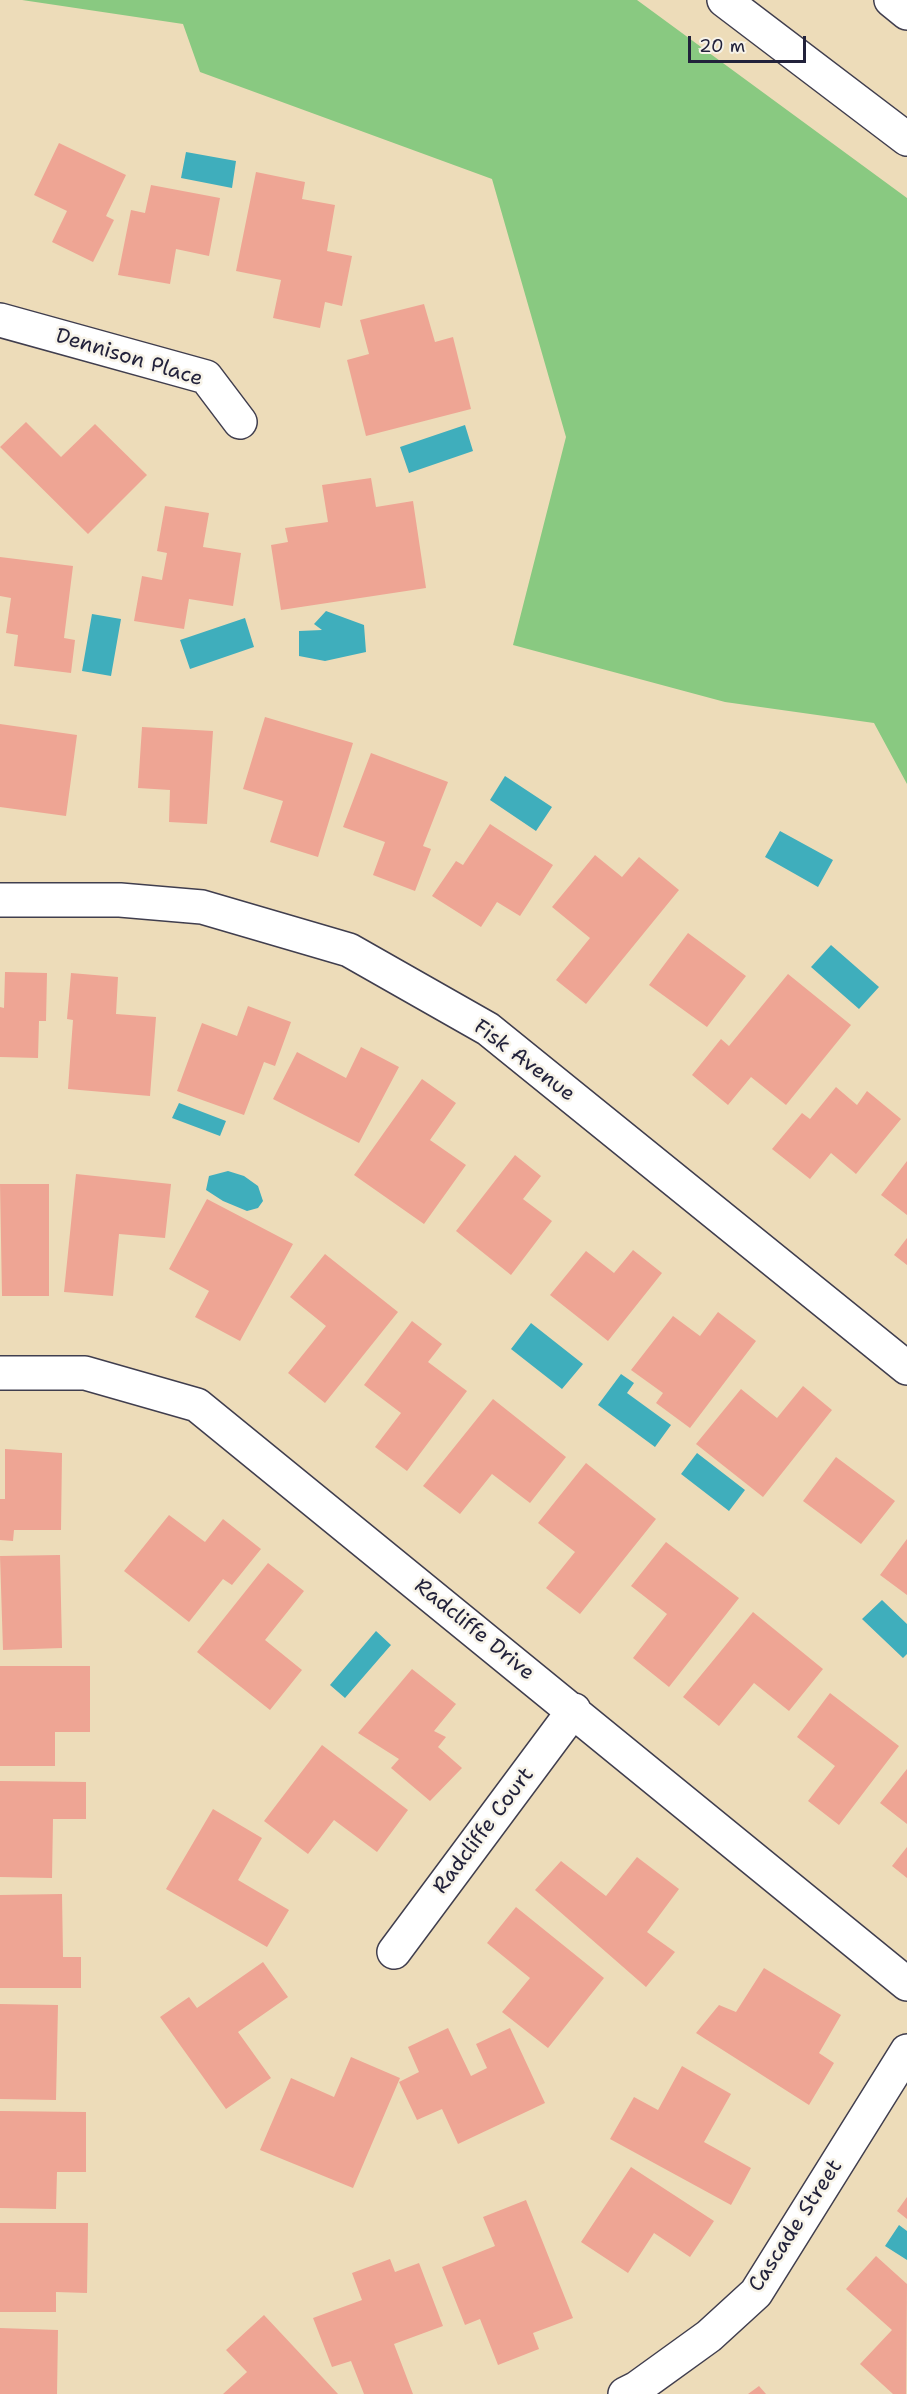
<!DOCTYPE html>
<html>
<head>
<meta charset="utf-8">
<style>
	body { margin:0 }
	#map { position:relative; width:907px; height:2394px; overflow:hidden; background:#eddcb9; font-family:"Shantell Sans",sans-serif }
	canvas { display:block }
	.scale { position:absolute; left:688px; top:36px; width:118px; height:27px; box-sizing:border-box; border:3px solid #22223b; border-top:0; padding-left:8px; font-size:18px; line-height:21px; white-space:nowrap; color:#22223b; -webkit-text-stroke:4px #f7f3e8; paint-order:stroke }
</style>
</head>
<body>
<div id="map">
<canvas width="907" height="2394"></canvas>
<div class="scale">20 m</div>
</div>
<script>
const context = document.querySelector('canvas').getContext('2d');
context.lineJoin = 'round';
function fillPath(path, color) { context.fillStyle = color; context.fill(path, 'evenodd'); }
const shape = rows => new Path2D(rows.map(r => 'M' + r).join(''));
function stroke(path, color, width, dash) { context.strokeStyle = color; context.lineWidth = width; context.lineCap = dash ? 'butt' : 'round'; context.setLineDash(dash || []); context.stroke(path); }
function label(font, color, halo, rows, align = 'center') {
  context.font = font + ' "Shantell Sans",sans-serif'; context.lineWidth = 5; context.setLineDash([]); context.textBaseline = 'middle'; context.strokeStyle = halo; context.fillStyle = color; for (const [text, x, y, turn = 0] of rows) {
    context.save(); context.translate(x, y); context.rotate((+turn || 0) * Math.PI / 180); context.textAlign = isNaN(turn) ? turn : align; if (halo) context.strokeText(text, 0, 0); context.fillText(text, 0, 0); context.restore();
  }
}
fillPath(shape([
	[22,0,637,0,907,198,907,784,874,723,725,702,513,645,566,437,492,179,200,72,183,24]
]), '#89c981');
fillPath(shape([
	[186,152,236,161,232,188,181,178],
	[465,425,473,451,409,473,400,447],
	[326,611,364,625,366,652,325,661,299,656,299,631,322,630,314,624],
	[92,614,121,619,111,676,82,671],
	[245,618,254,647,190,669,180,640],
	[505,776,552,807,536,831,490,800],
	[780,831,833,860,818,887,765,857],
	[831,945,879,987,859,1009,811,967],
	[179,1103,226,1121,220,1136,172,1118],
	[228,1171,244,1176,258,1186,263,1201,258,1208,247,1211,223,1201,206,1190,209,1176],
	[531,1323,583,1364,562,1389,511,1349],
	[621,1374,634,1383,627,1393,671,1425,655,1447,598,1405],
	[697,1453,745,1490,729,1511,681,1474],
	[882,1600,907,1624,907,1654,903,1658,862,1619],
	[376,1631,391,1645,345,1698,330,1685],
	[899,2225,907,2231,907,2260,885,2246]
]), '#3faebc');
fillPath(shape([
	[59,143,126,175,106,216,114,220,93,262,52,242,67,211,34,195],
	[256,172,305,182,302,199,335,205,327,251,352,256,342,306,325,302,320,328,273,318,281,280,236,271],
	[151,185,220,198,209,256,176,249,170,284,118,275,131,210,145,213],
	[424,304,435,342,453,337,471,409,366,436,347,360,369,354,360,320],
	[26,422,61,457,95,424,147,475,88,534,0,447],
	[371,478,376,507,413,501,426,588,281,610,271,545,288,542,285,528,328,522,322,485],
	[165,506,209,513,203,547,241,553,233,606,189,599,184,629,134,621,142,576,162,580,167,553,157,551],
	[0,557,73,566,64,638,75,640,71,673,14,666,18,635,6,633,11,598,0,596],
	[265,717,353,743,318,857,270,842,283,801,243,789],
	[0,724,77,735,66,816,0,807],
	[142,727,213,731,207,824,169,822,170,790,138,788],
	[371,753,448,782,423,846,431,849,415,891,373,875,385,842,343,827],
	[490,824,553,865,520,916,497,902,481,927,432,896,456,861,463,865],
	[595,855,622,877,639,857,679,890,586,1004,556,980,590,938,552,907],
	[688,933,746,976,707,1027,649,985],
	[5,972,47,973,46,1021,39,1021,38,1058,0,1057,0,1007,4,1008],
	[71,973,118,977,116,1014,156,1017,150,1096,68,1089,73,1020,67,1019],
	[788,974,851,1025,786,1105,751,1077,728,1105,692,1075,721,1039,729,1046],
	[248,1006,291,1022,275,1066,264,1062,244,1115,177,1091,202,1023,237,1036],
	[361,1047,399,1067,359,1143,273,1099,297,1052,346,1078],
	[422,1079,456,1103,430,1140,466,1165,424,1224,354,1175],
	[836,1087,857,1105,867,1091,901,1119,856,1174,831,1153,810,1179,772,1149,802,1113,810,1119],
	[515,1155,541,1176,523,1199,552,1221,511,1275,456,1231],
	[907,1161,907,1215,881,1195],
	[76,1174,171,1184,165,1238,119,1234,113,1296,64,1292],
	[0,1184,49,1184,49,1296,2,1296],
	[207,1199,293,1244,240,1341,195,1317,209,1291,169,1269],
	[907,1238,907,1265,894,1255],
	[633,1250,662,1273,608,1341,550,1295,586,1251,614,1273],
	[325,1254,398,1312,325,1403,288,1373,326,1326,290,1297],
	[718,1312,756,1341,690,1428,656,1403,663,1393,631,1370,673,1316,700,1336],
	[412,1321,442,1344,428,1362,467,1391,407,1471,375,1447,401,1413,364,1385],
	[803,1386,832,1410,763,1497,696,1444,741,1389,777,1418],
	[493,1399,566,1457,530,1503,492,1474,460,1514,423,1486],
	[5,1449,62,1453,61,1530,14,1530,13,1541,0,1540,0,1499,5,1499],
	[836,1457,895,1501,861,1544,803,1501],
	[586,1463,656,1519,580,1614,546,1588,575,1552,538,1523],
	[169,1515,205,1542,223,1519,261,1549,232,1585,223,1579,189,1622,124,1571],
	[907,1539,907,1595,880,1575],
	[666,1542,739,1598,669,1687,633,1658,667,1614,631,1586],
	[60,1555,62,1648,3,1650,0,1556],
	[268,1563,304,1591,265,1640,302,1670,270,1710,197,1652],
	[753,1612,823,1669,789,1711,754,1683,719,1726,683,1697],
	[0,1666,90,1666,90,1732,55,1732,55,1766,0,1766],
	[412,1669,456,1704,434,1731,446,1737,438,1747,462,1768,430,1801,391,1768,399,1759,358,1733],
	[830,1693,899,1746,839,1825,808,1801,835,1766,797,1737],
	[322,1745,408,1810,377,1852,334,1820,308,1854,264,1821],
	[907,1769,907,1824,880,1803],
	[0,1781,86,1782,86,1819,53,1819,52,1878,0,1877],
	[213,1809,262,1838,238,1880,289,1910,267,1947,166,1889],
	[907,1847,907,1878,892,1866],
	[637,1857,679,1889,647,1932,675,1952,646,1987,535,1890,561,1861,606,1896],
	[62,1894,63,1957,81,1957,81,1988,0,1988,0,1895],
	[516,1907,604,1978,548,2048,502,2012,530,1978,487,1943],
	[263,1962,288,1997,238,2032,271,2078,226,2109,160,2017,189,1997,197,2008],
	[764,1968,841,2015,819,2053,834,2063,809,2105,696,2033,719,2005,736,2012],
	[0,2004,58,2005,56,2100,0,2099],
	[448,2028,471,2076,487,2068,476,2044,510,2028,545,2103,458,2144,442,2109,417,2120,399,2082,419,2072,408,2047],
	[351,2057,400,2078,353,2188,260,2150,291,2078,334,2097],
	[682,2066,731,2094,704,2142,751,2168,731,2205,610,2139,634,2097,658,2110],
	[0,2111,86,2112,86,2172,57,2172,56,2209,0,2208],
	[631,2167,714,2221,690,2257,654,2233,628,2273,581,2242],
	[907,2197,907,2219,897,2211],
	[526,2200,573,2318,533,2333,539,2349,498,2365,480,2319,465,2325,442,2267,495,2246,483,2217],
	[0,2223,88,2223,87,2293,56,2292,56,2312,0,2312],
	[876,2256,907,2284,906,2394,893,2394,860,2364,892,2330,846,2289],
	[390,2259,395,2272,419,2263,443,2326,394,2344,413,2394,364,2394,351,2361,332,2367,313,2318,362,2300,352,2273],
	[264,2315,338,2394,223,2394,247,2372,226,2350],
	[0,2328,58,2330,57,2394,0,2394],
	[759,2386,766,2394,748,2394]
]), '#eea594');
const minor = shape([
	[0,320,206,377,240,422],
	[0,900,120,900,202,907,349,950,488,1029,907,1368],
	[0,1373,85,1373,197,1405,907,1984],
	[394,1952,574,1710],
	[625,2394,637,2388,709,2336,756,2293,907,2051]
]);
const major = shape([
	[724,0,907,139],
	[891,0,907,13]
]);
stroke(minor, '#403e4e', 36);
stroke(major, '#403e4e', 36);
stroke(minor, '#fff', 33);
stroke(major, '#fff', 33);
label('21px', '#22223b', '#f7f3e8', [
	["Dennison Place",129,358,17],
	["Fisk Avenue",524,1061,37],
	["Radcliffe Drive",474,1630,39],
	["Radcliffe Court",484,1831,-53],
	["Cascade Street",796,2226,-57]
]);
</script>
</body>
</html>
